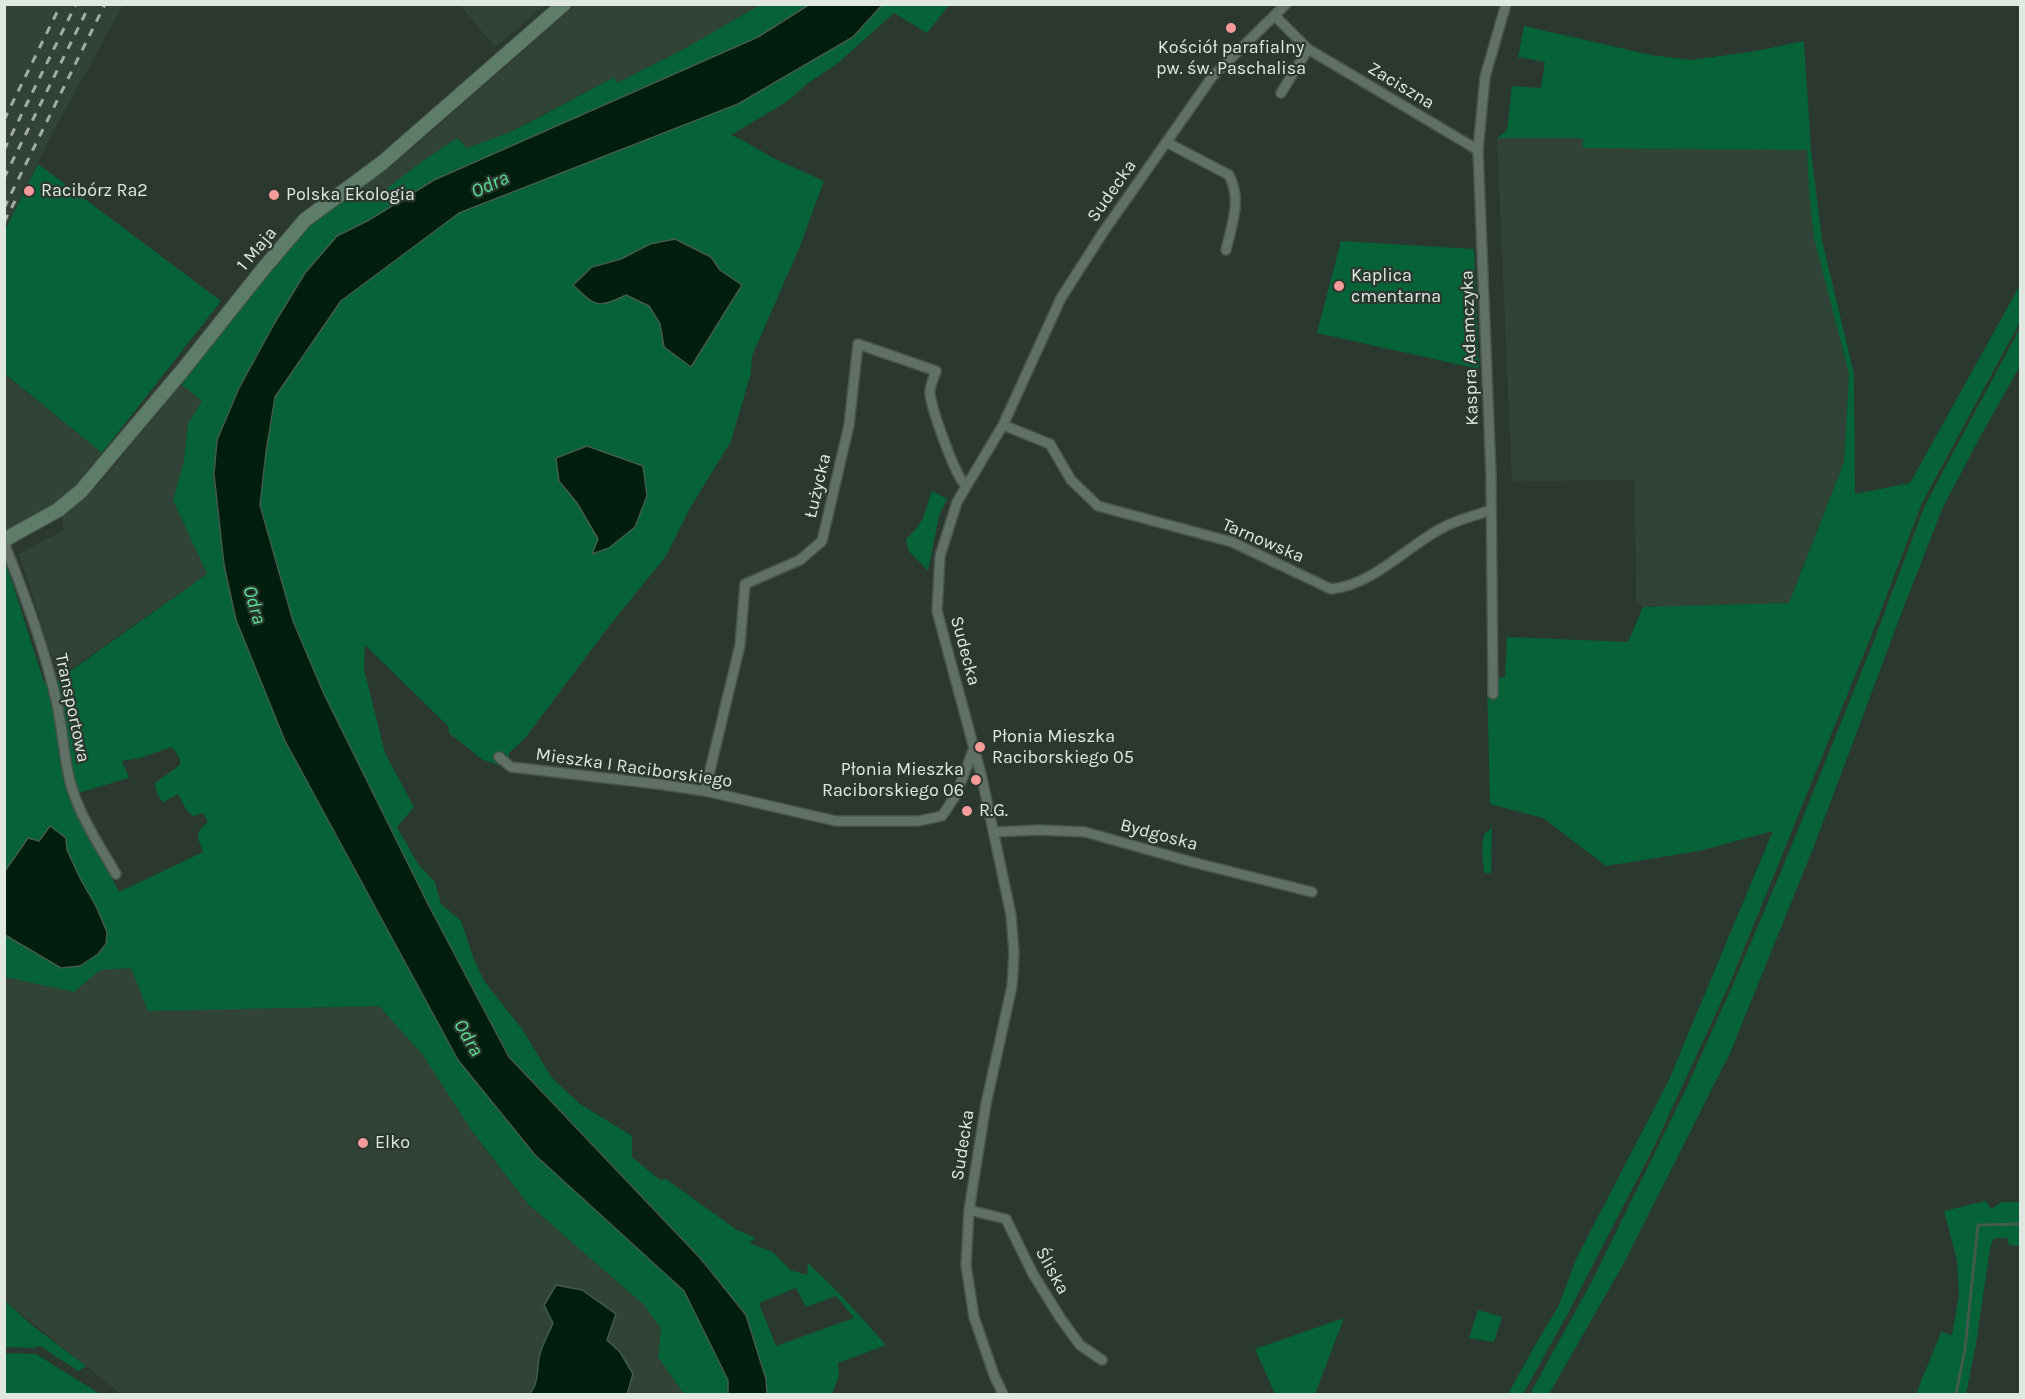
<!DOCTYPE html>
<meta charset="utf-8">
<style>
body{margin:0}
#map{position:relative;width:2025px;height:1399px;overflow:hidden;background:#2b382f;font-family:Karla,sans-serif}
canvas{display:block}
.frame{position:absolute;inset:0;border:6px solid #e0e8e2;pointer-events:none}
</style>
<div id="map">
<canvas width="2025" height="1399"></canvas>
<div class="frame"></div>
</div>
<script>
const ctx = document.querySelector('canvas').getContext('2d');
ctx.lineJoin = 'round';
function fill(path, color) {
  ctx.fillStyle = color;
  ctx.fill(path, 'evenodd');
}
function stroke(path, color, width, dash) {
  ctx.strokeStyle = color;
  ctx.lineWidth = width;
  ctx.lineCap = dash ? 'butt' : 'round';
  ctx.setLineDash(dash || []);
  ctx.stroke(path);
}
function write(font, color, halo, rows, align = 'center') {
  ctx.font = font + ' Karla,sans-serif';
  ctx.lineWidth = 4.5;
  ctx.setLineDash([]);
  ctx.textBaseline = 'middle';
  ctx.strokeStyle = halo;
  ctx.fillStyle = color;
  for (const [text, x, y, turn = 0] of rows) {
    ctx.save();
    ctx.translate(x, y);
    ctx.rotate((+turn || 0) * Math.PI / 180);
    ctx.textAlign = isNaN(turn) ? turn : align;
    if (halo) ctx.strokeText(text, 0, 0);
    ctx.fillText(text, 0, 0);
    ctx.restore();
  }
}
const built = new Path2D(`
 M5 4 123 5 50 138 5 229Z
 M460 5H545L495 47Z
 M576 5H760L684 49 617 83 613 77 508 133 466 148 458 138 376 197 358 202 344 201 414 147Z
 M1497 138H1583V148L1807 150 1809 190 1837 328 1849 374 1844 461 1789 603 1643 607 1636 601 1635 480 1512 481Z
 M5 375 102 453 70 491 58 501 5 531Z
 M181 384 202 401 188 424 184 461 173 500 207 574 59 677 19 554 64 530 62 516 100 483Z
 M131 968 148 1010 379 1006 423 1055 482 1145 528 1204 643 1304 661 1327 658 1357 684 1394H121L5 1301 4 977 74 992 100 970Z`);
const green = new Path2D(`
 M760 5H811L758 37 434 180 369 220 337 236 305 274 274 324 239 388 217 440 213 474 224 566 236 620 281 732 458 1060 535 1155 684 1291 728 1380V1394H684L658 1357 661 1328 643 1304 528 1204 472 1131 423 1055 379 1006 148 1011 131 968 100 970 74 992 5 977 4 557 44 682 59 679 207 574 173 500 184 461 188 424 202 401 181 384 303 231 344 201 358 202 376 197 420 163 457 138 467 148 508 133 534 120 614 77 617 83 684 49ZM172 747 180 759V765L155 783C156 791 157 797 164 802L178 794 187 811 193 816 203 813 208 822C193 834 198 836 203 852L119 892 98 851 74 794 129 778 122 761 140 758Z
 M882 5H949L927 33 894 13 838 63 807 84 788 101 731 135 742 140 773 158 824 181 800 246 752 356 751 373 731 441 689 510 666 556 610 625 526 737 509 753V768L483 760 449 733V727L365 645 364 669 385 753 414 807 397 827 418 864 435 882 441 904 461 921 474 959 484 981 522 1029 552 1078 580 1104 632 1136V1157L660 1180 666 1179 737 1230 756 1238 749 1243 773 1252 790 1270 807 1275 808 1263 838 1292 886 1345 838 1363 839 1376 832 1394H767L766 1379 746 1314 701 1258 510 1057 428 904 324 694 293 621 260 505 266 452 275 397 341 301 459 213 636 143 853 37ZM796 1288 806 1307 836 1296 854 1318 776 1346 759 1303Z
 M1524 26 1651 55 1691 60 1756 51 1804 41 1811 150 1822 240 1854 374 1855 494 1910 483 2020 285V322L1922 503 1870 639 1730 983 1655 1145 1567 1315 1523 1394H1508L1534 1347 1558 1307 1577 1257 1668 1082 1773 831 1699 851 1606 866 1543 818 1490 804 1487 678 1505 677 1507 637 1628 642 1643 607 1789 603 1844 462 1849 374 1814 238 1809 190 1807 150 1583 148V138H1497L1507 130 1512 86 1541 88 1545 62 1518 57Z
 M38 164 221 301 102 453 5 374V230Z
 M1341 241 1474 249 1479 369 1317 333Z
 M2020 328V366L1980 437 1943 507 1903 609 1814 846 1731 1051 1624 1263 1549 1394H1530L1592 1281 1686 1089 1734 982 1782 869 1873 643 1925 505Z
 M932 491 947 499 939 516 928 571 908 550 906 539 916 529 923 518Z
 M1492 828 1491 873H1484L1482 849 1484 834Z
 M2020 1199V1246L2009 1245 2007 1238H1994L1990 1248 1976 1344 1966 1394H1916L1941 1332 1952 1335 1959 1295 1957 1260 1944 1211 1986 1201 1991 1209 2002 1202H2019Z
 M5 1301 33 1326 86 1366 78 1371 40 1346 33 1348 5 1347Z
 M1478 1310 1502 1317 1494 1342 1469 1338Z
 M1344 1318 1315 1394H1275L1255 1349Z
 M5 1353 36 1354 100 1394H5Z`);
const water = new Path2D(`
 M810 4 882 5 853 37 738 104 459 213 341 301 275 397 266 452 260 505 293 621 324 694 428 904 509 1057 701 1259 746 1315 766 1379 767 1394H728V1380L684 1291 535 1155 458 1060 285 741 236 620 224 565 214 474 217 440 239 388 274 324 305 273 337 236 369 220 434 180 758 37Z
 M675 239 711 257 720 270 742 285 691 367 664 347 660 324 649 306 626 295C597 309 596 307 573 285L592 267 621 259 650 244Z
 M587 446 643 466 647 496 635 527 609 548 592 554 598 539 577 503 559 481 556 458Z
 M50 826 66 838 67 850 81 880 96 906 107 932 106 944 98 954 80 966 61 968 5 935V871L28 838 39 841Z
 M556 1285 582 1290 616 1314 607 1340 620 1352 633 1374 627 1394H529C540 1384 536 1367 540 1354 543 1343 549 1333 553 1323L544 1305Z`);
const stream = new Path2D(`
 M1956 1394 1965 1349 1978 1225 2020 1224`);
const street = new Path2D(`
 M1275 16 1308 49 1478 150
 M1281 93 1308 49
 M1166 142 1229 175C1242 200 1232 224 1226 250
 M1003 425 1050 444 1071 480 1098 506 1232 542 1331 589C1373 585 1406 547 1442 528 1456 520 1475 516 1490 510
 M4 543C25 596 45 649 57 704 64 736 64 772 77 802 87 828 103 851 116 874
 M1493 694 1491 475 1478 150 1485 77 1506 4
 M499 757 511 767 657 784 705 791 836 821H918L942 816 956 795 974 748
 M705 791 740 645 745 584 800 560 822 541 849 425 858 344 936 371C934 378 929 387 930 394 932 410 955 476 966 486
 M994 832 1040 830 1085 832 1192 862 1312 892
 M969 1210 1006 1219 1033 1274 1061 1319 1080 1345 1102 1360
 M1003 1394 994 1375 974 1317 966 1265 969 1210 986 1104 1012 986 1014 953 1011 915 982 778 937 611 940 556 957 502 1003 425 1061 298 1104 231 1212 77 1286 4`);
const secondary = new Path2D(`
 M4 540 58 510 81 491 182 371 264 268 305 220 382 163 564 4`);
const rail = new Path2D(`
 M4 120 61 4
 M4 150 76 4
 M4 178 90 4
 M4 208 105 4
 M4 222 15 201`);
const markers = [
 [1231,28,6,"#f59b9a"],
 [29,191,6,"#f59b9a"],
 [274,195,6,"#f59b9a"],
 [1339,286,6,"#f59b9a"],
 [980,747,6,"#f59b9a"],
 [976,780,6,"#f59b9a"],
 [967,811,6,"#f59b9a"],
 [363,1143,6,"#f59b9a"]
];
const poiNames = [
 ["Kościół parafialny",1231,48,"center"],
 ["pw. św. Paschalisa",1231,69,"center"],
 ["Racibórz Ra2",41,191],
 ["Polska Ekologia",286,195],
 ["Kaplica",1351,276],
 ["cmentarna",1351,297],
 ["Płonia Mieszka",992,737],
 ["Raciborskiego 05",992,758],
 ["Płonia Mieszka",964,770,"right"],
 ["Raciborskiego 06",964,791,"right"],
 ["R.G.",979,811],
 ["Elko",375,1143]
];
const streetNames = [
 ["Zaciszna",1401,86,31],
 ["Sudecka",1112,191,-55],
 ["1 Maja",257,249,-50],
 ["Kaspra Adamczyka",1470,348,-92],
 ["Łużycka",818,486,-77],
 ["Tarnowska",1263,541,23],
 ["Sudecka",965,651,75],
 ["Transportowa",72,708,78],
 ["Mieszka I Raciborskiego",634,768,8],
 ["Bydgoska",1159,835,15],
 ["Sudecka",963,1145,-81],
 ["Śliska",1052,1271,61]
];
const waterNames = [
 ["Odra",490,185,-24],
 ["Odra",254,605,74],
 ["Odra",468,1038,60]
];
fill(built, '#314336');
fill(green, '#066237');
fill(water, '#001e0d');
stroke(water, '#435b4d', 1.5);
stroke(stream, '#435b4d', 3);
stroke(street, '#48534c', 12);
stroke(secondary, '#48534c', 16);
stroke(street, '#617065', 9);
stroke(secondary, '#5e7d69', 14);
stroke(rail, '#a2aba4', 3, [8, 8]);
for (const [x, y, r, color] of markers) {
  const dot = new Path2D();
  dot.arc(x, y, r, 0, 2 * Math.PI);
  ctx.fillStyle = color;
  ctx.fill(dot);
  stroke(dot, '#2b382f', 2);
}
write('18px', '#e0e8e2', '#2b382f', poiNames, 'left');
write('18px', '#e0e8e2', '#2b382f', streetNames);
write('italic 20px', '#5cdd93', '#2b382f', waterNames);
</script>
